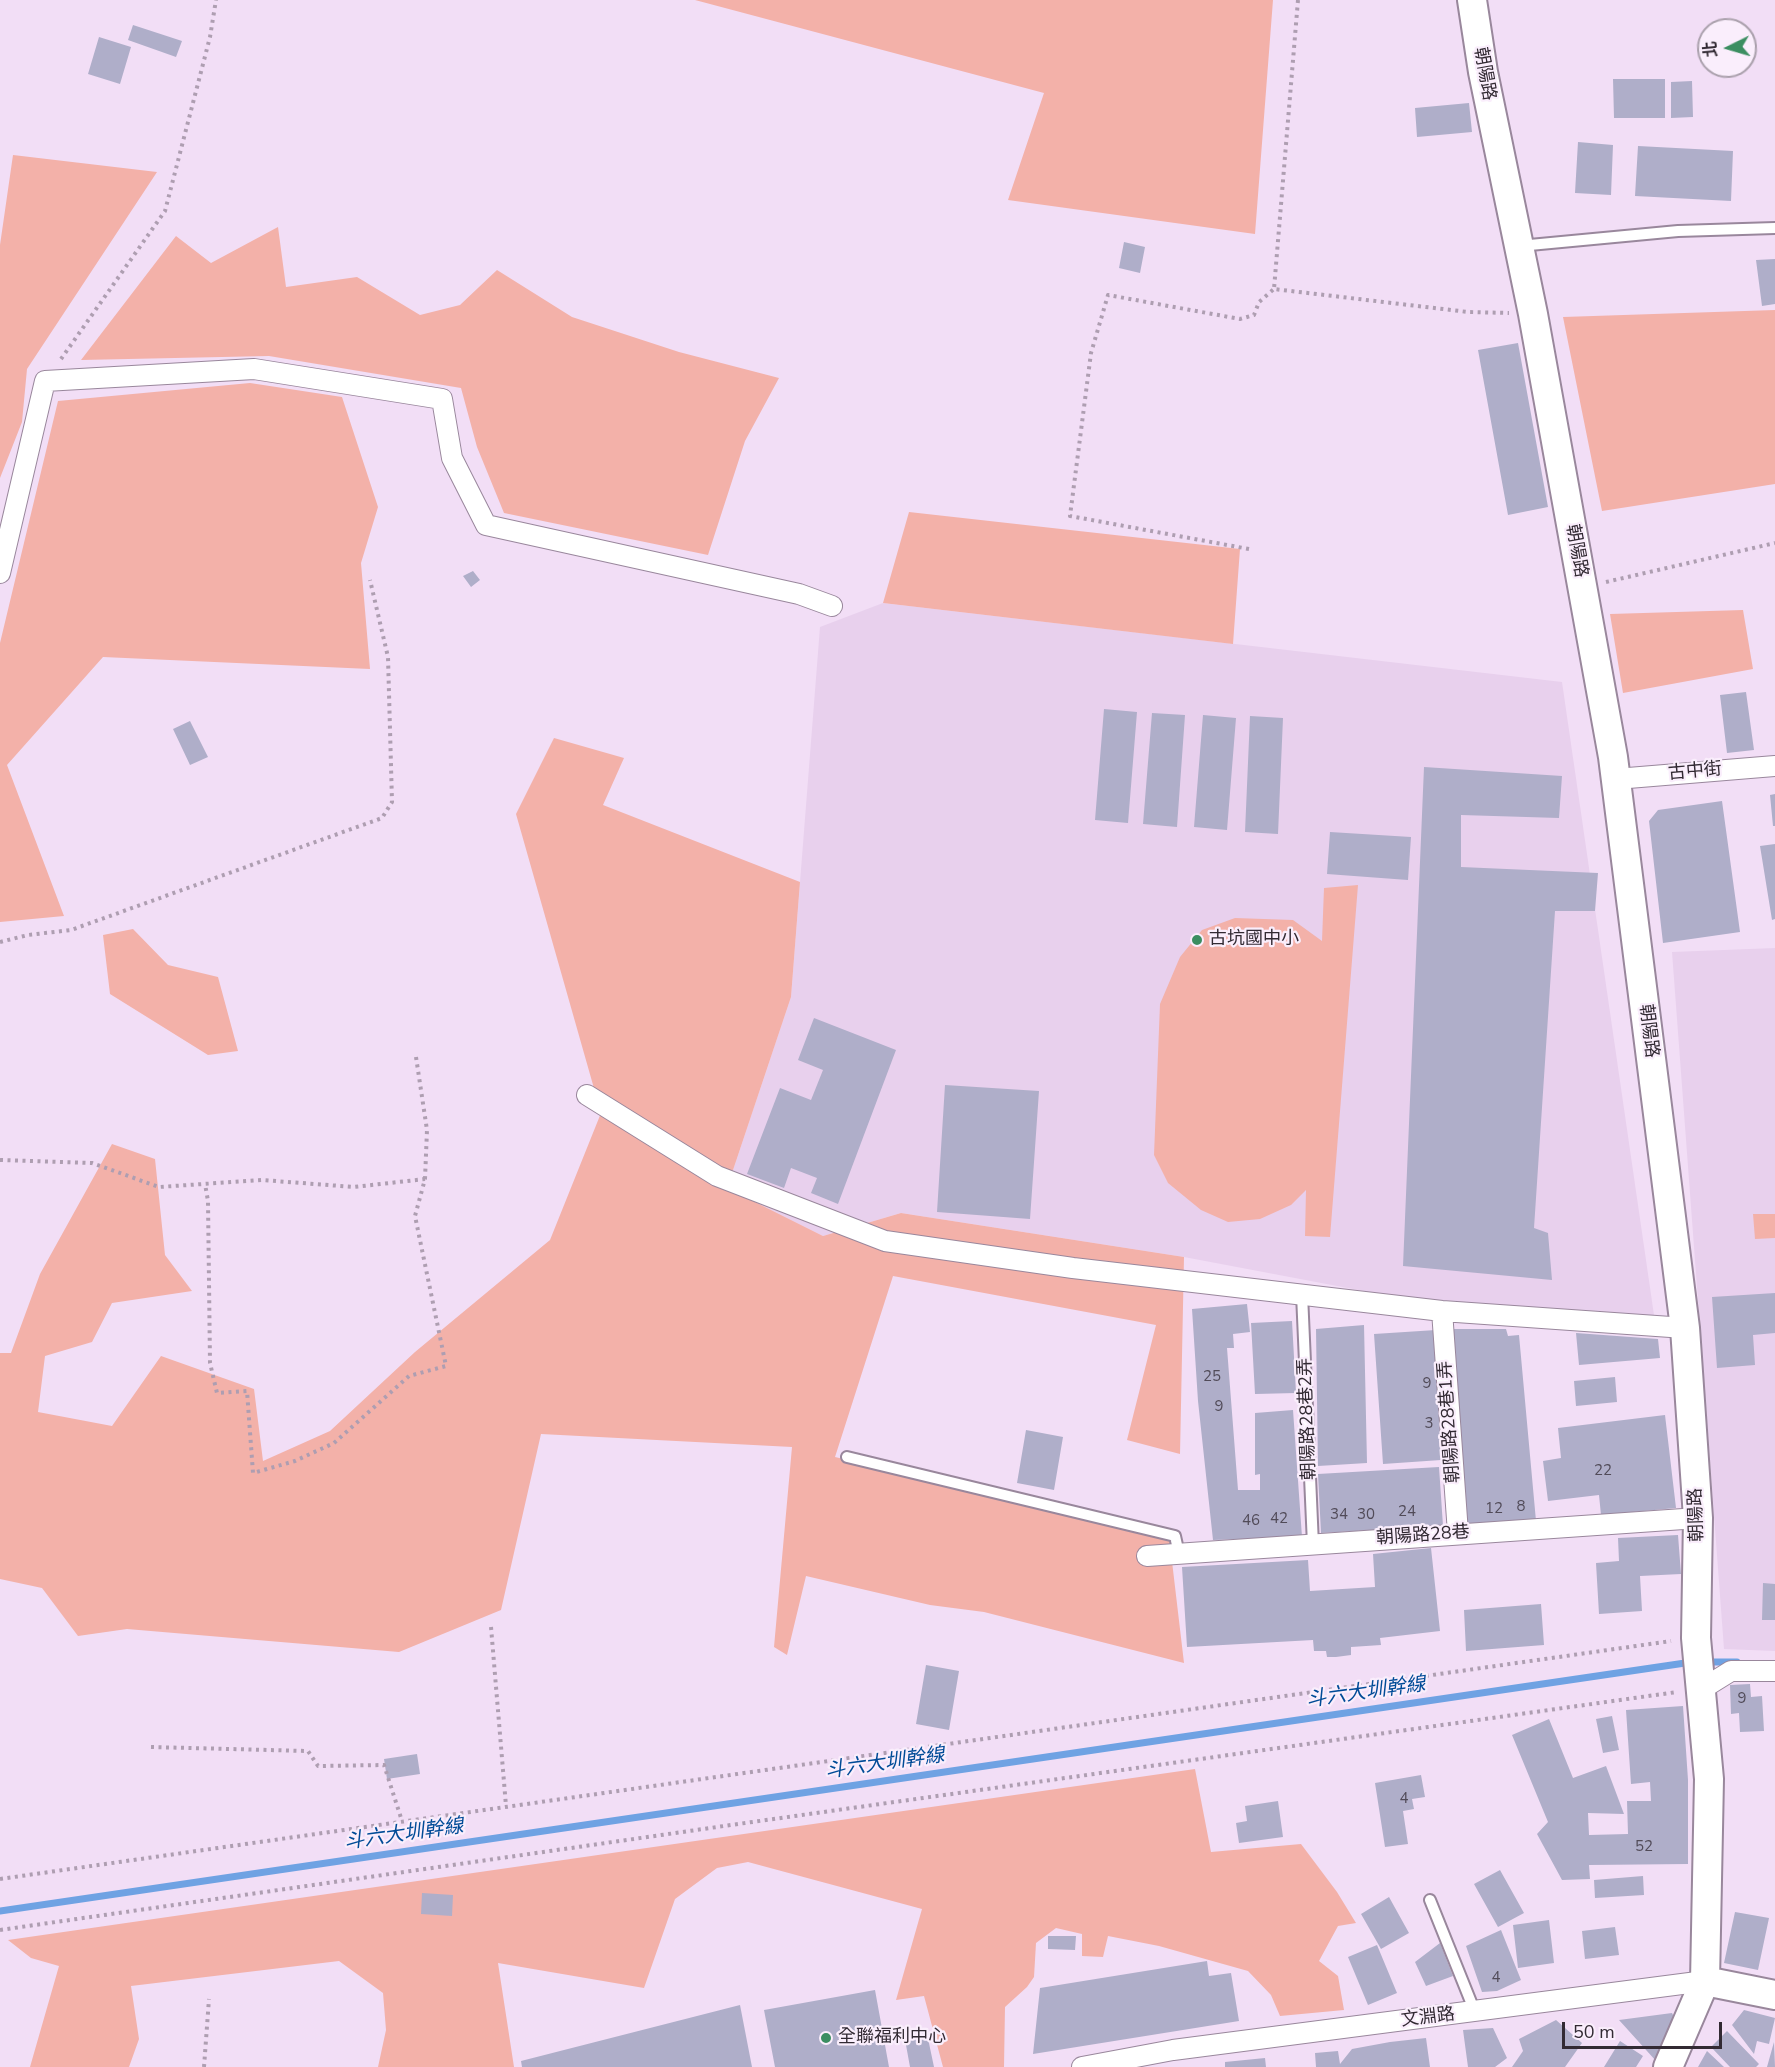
<!DOCTYPE html>
<meta charset="utf-8">
<style>
body{margin:0}
#map{position:relative;width:1775px;height:2067px;overflow:hidden;background:#f2def6;font-family:"Nunito Sans","Noto Sans TC",sans-serif}
canvas{display:block}
.north{position:absolute;left:1697px;top:18px;width:60px;height:60px;box-sizing:border-box;background:#faeefc;border:2px solid #aaa0ac;border-radius:50%;rotate:265deg;font-size:16px;font-weight:700;line-height:24px;text-align:center;color:#322a33}
.north::after{content:'';display:block;margin:auto;width:21px;height:27px;background:#3b8e61;clip-path:polygon(50% 0,100% 100%,50% 72%,0 100%)}
.scale{position:absolute;left:1562px;top:2022px;width:160px;height:27px;box-sizing:border-box;border:3px solid #322a33;border-top:0;padding-left:8px;font-size:18px;line-height:21px;white-space:nowrap;color:#322a33;-webkit-text-stroke:4px #faeefc;paint-order:stroke}
</style>
<div id="map">
<canvas width="1775" height="2067"></canvas>
<div class="north">北</div>
<div class="scale">50 m</div>
</div>
<script>
const ctx = document.querySelector('canvas').getContext('2d');
ctx.lineJoin = 'round';
function fill(path, color) {
  ctx.fillStyle = color;
  ctx.fill(path, 'evenodd');
}
function stroke(path, color, width, dash) {
  ctx.strokeStyle = color;
  ctx.lineWidth = width;
  ctx.lineCap = dash ? 'butt' : 'round';
  ctx.setLineDash(dash || []);
  ctx.stroke(path);
}
function write(font, color, halo, rows, align = 'center') {
  ctx.font = font + ' "Nunito Sans","Noto Sans TC",sans-serif';
  ctx.lineWidth = 4.5;
  ctx.setLineDash([]);
  ctx.textBaseline = 'middle';
  ctx.strokeStyle = halo;
  ctx.fillStyle = color;
  for (const [text, x, y, turn = 0] of rows) {
    ctx.save();
    ctx.translate(x, y);
    ctx.rotate((+turn || 0) * Math.PI / 180);
    ctx.textAlign = isNaN(turn) ? turn : align;
    if (halo) ctx.strokeText(text, 0, 0);
    ctx.fillText(text, 0, 0);
    ctx.restore();
  }
}
const built = new Path2D(`
 M883 603 1562 682 1655 1322 1448 1307 1184 1257 901 1213 823 1236 727 1188 791 997 820 627Z
 M1775 948V1651L1724 1649 1672 952Z`);
const green = new Path2D(`
 M695 0H1273L1255 234 1008 200 1044 93Z
 M13 155 157 172 27 369 22 422 0 478V245Z
 M278 227 286 287 357 277 420 315 460 305 497 270 572 317 679 352 779 378 745 441 708 555 504 513 477 447 461 388 269 356 81 360 176 236 211 263Z
 M1775 310V484L1602 511 1563 317Z
 M250 383 342 397 378 507 361 563 370 669 103 657 7 765 64 916 0 922V643L58 401Z
 M909 512 1240 549 1233 644 883 603Z
 M1743 610 1753 669 1623 693 1610 614Z
 M554 738 624 758 603 805 800 882 791 997 727 1188 823 1236 901 1213 1184 1257 1180 1454 1127 1440 1156 1325 893 1276 835 1457 1169 1536 1184 1663 984 1612 930 1605 806 1576 787 1655 774 1647 792 1447 541 1434 501 1610 399 1652 127 1629 78 1636 42 1588 0 1579V1353H11L40 1274 112 1144 155 1159 165 1255 192 1291 112 1303 92 1342 45 1356 38 1412 112 1426 161 1356 254 1389 263 1461 330 1431 415 1352 550 1240 601 1113 516 814Z
 M1358 885 1330 1237 1305 1236 1306 1190 1291 1205 1260 1219 1228 1222 1201 1210 1168 1183 1154 1155 1160 1004 1180 957 1202 930 1235 918 1293 920 1322 941 1324 888Z
 M133 929 168 965 218 977 238 1051 208 1055 110 994 103 935Z
 M1753 1214H1775V1238L1755 1239Z
 M1195 1769 1211 1852 1301 1844 1337 1892 1356 1923 1338 1926 1319 1961 1338 1976 1344 2010 1280 2016 1271 1995 1248 1971 1159 1946 1108 1936 1103 1957 1082 1956V1934L1056 1928 1036 1943 1034 1977 1027 1987 1005 2007 1004 2067H943L924 1996 896 2000 922 1909 748 1862 717 1868 675 1899 644 1988 498 1963 514 2067H378L386 2030 383 1993 339 1961 131 1986 139 2039 129 2067H30L59 1966 31 1958 8 1940Z`);
const stream = new Path2D(`
 M1703 1662H1737
 M0 1911 1692 1662`);
const building = new Path2D(`
 M133 25 182 41 176 57 128 40Z
 M99 37 131 47 120 84 88 74Z
 M1613 79H1665V118H1614Z
 M1692 81 1693 117 1671 118V82Z
 M1469 103 1472 132 1417 137 1415 108Z
 M1578 142 1613 145 1611 195 1575 193Z
 M1638 146 1733 151 1731 201 1635 196Z
 M1124 242 1145 247 1140 273 1119 268Z
 M1775 259V304L1762 306 1756 260Z
 M1518 343 1548 507 1508 515 1478 350Z
 M473 571 480 580 471 587 463 576Z
 M1746 692 1754 750 1727 753 1720 695Z
 M1104 709 1137 712 1128 823 1095 820Z
 M1152 713 1185 715 1177 827 1143 824Z
 M1203 715 1236 718 1227 830 1194 827Z
 M1250 716 1283 718 1278 834 1245 832Z
 M190 721 208 757 190 765 173 729Z
 M1424 767 1562 776 1559 818 1461 815V867L1598 873 1595 911H1555L1534 1228 1548 1233 1552 1280 1403 1266Z
 M1775 794V826H1773L1770 795Z
 M1722 801 1740 932 1663 943 1649 821 1658 810Z
 M1330 832 1411 837 1408 880 1327 874Z
 M1775 844V919L1772 920 1760 846Z
 M814 1018 896 1050 838 1204 811 1193 817 1178 791 1168 784 1188 747 1174 780 1088 811 1100 823 1070 798 1060Z
 M945 1085 1039 1091 1030 1219 937 1212Z
 M1775 1293V1333L1753 1335 1755 1365 1717 1368 1712 1297Z
 M1247 1304 1250 1332 1233 1334 1234 1348H1227L1238 1490H1260V1474L1255 1475V1413L1293 1410 1302 1537 1213 1540 1198 1401 1192 1309Z
 M1292 1321 1296 1393 1255 1394 1251 1323Z
 M1364 1325 1367 1463 1318 1466 1316 1329Z
 M1452 1329H1506L1508 1336 1519 1335 1536 1521 1467 1527Z
 M1436 1330 1441 1460 1383 1464 1374 1334Z
 M1576 1333 1658 1339 1660 1358 1579 1365Z
 M1615 1377 1617 1402 1576 1406 1574 1381Z
 M1665 1415 1676 1508 1601 1515 1599 1495 1548 1501 1543 1461 1561 1458 1558 1428Z
 M1026 1430 1063 1437 1054 1490 1017 1483Z
 M1439 1467 1443 1526 1321 1533 1318 1474Z
 M1678 1535 1681 1574 1640 1576 1642 1611 1599 1614 1596 1563 1619 1561 1618 1538Z
 M1431 1548 1440 1631 1380 1638 1381 1645 1351 1647V1655L1336 1657H1327L1326 1651H1314L1313 1640 1187 1647 1182 1567 1308 1560 1310 1591 1375 1587 1373 1554Z
 M1763 1583 1775 1584V1620H1762Z
 M1541 1604 1544 1645 1466 1651 1464 1610Z
 M926 1665 959 1671 949 1730 916 1724Z
 M1750 1684 1751 1697 1762 1696 1764 1731 1740 1732 1739 1713 1731 1714 1730 1685Z
 M1683 1706 1688 1780V1864L1589 1865 1590 1879 1562 1880 1537 1834 1548 1822 1512 1735 1549 1719 1573 1778 1606 1766 1624 1814 1588 1813 1589 1835 1628 1834 1627 1801H1651L1650 1782 1631 1784 1626 1710Z
 M1612 1716 1619 1750 1603 1753 1596 1719Z
 M417 1754 420 1774 387 1779 384 1759Z
 M1421 1775 1425 1797 1412 1799 1414 1809 1403 1811 1408 1844 1385 1847 1375 1783Z
 M1278 1801 1283 1837 1239 1843 1236 1823 1247 1821 1245 1806Z
 M1500 1870 1524 1913 1498 1927 1474 1884Z
 M1643 1876 1644 1895 1595 1898 1594 1880Z
 M422 1893 453 1895 452 1916 421 1914Z
 M1389 1897 1409 1933 1381 1949 1361 1914Z
 M1735 1912 1769 1918 1758 1970 1724 1963Z
 M1549 1920 1554 1963 1518 1968 1513 1925Z
 M1615 1927 1619 1955 1585 1959 1582 1931Z
 M1501 1930 1521 1980 1497 1991 1482 1992 1466 1946Z
 M1048 1936H1076L1075 1950 1048 1949Z
 M1440 1943 1453 1976 1426 1986 1415 1962Z
 M1377 1945 1397 1993 1368 2005 1348 1957Z
 M1207 1961 1209 1976 1231 1973 1239 2021 1033 2054 1040 1988Z
 M875 1990 889 2067H775L764 2010Z
 M740 2005 752 2067H522L521 2061Z
 M1744 2010 1775 2018 1769 2044 1757 2041 1754 2054 1732 2025Z
 M1672 2013 1676 2021 1656 2061 1619 2020Z
 M1556 2020 1582 2043 1565 2067H1512L1523 2051 1519 2039Z
 M1493 2028 1507 2058 1495 2067H1468L1463 2030Z
 M926 2029 934 2067H910L904 2034Z
 M1727 2031 1759 2064 1756 2067H1730L1711 2047Z
 M1426 2038 1430 2067H1316L1315 2053 1338 2051 1340 2064 1352 2049 1390 2042Z
 M1620 2041 1643 2056 1636 2067H1604Z
 M1774 2042 1775 2067H1767Z
 M1707 2051 1724 2067H1698Z
 M1265 2058 1266 2067H1225V2062Z`);
const path = new Path2D(`
 M1298 0 1274 289 1468 312 1509 313
 M61 359 165 211 210 37 216 0
 M1249 549 1070 516 1091 353 1108 295 1240 319 1254 315 1259 302 1274 289
 M1606 582 1775 543
 M0 942 28 935 71 930 382 818 392 802 388 657 370 580
 M416 1057 427 1130 425 1179
 M0 1160 92 1163 159 1187 262 1180 354 1187 425 1179 415 1216 446 1366 409 1376 334 1443 295 1461 253 1473 247 1391 217 1393 210 1363 208 1201 205 1184
 M491 1627 506 1806
 M151 1747 308 1751 318 1766 384 1765 402 1821
 M0 1879 1671 1641
 M0 1930 738 1824 1677 1692
 M204 2067 209 1999`);
const lane = new Path2D(`
 M1519 246 1678 231 1775 228
 M1302 1294 1313 1545
 M847 1457 1175 1536 1179 1554
 M1430 1900 1475 2012`);
const street = new Path2D(`
 M0 573 45 381 254 369 442 399 452 458 486 525 799 594 832 606
 M1616 779 1775 766
 M587 1095 717 1176 885 1241 1073 1268 1442 1311 1685 1328
 M1442 1311 1458 1533
 M1147 1556 1698 1518
 M1702 1689 1731 1671H1775
 M1082 2067 1173 2050 1705 1981`);
const secondary = new Path2D(`
 M1472 0 1483 72 1533 314 1613 757 1685 1328 1698 1518 1696 1638 1709 1779 1705 1981 1668 2067
 M1705 1981 1775 1995`);
const markers = [
 [1197,940,6,"#3b8e61"],
 [826,2038,6,"#3b8e61"]
];
const numberNames = [
 ["25",1212,1377],
 ["9",1427,1384],
 ["9",1219,1407],
 ["3",1429,1424],
 ["22",1603,1471],
 ["8",1521,1507],
 ["12",1494,1509],
 ["24",1407,1512],
 ["34",1339,1515],
 ["30",1366,1515],
 ["42",1279,1519],
 ["46",1251,1521],
 ["9",1742,1699],
 ["4",1404,1799],
 ["52",1644,1847],
 ["4",1496,1978]
];
const streetNames = [
 ["朝陽路",1484,74,80],
 ["朝陽路",1576,551,80],
 ["古中街",1695,772,-5],
 ["朝陽路",1648,1031,83],
 ["朝陽路28巷2弄",1308,1419,-92],
 ["朝陽路28巷1弄",1450,1422,-94],
 ["朝陽路",1697,1515,-92],
 ["朝陽路28巷",1423,1536,-4],
 ["文淵路",1428,2018,-7]
];
const poiNames = [
 ["古坑國中小",1209,940],
 ["全聯福利中心",838,2038]
];
const waterNames = [
 ["斗六大圳幹線",1366,1693,-8],
 ["斗六大圳幹線",885,1764,-8],
 ["斗六大圳幹線",404,1835,-8]
];
fill(built, '#e8d0ed');
fill(green, '#f3b1a9');
stroke(stream, '#6fa2e3', 7);
fill(building, '#afaec9');
stroke(lane, '#99879c', 14);
stroke(street, '#99879c', 22);
stroke(secondary, '#99879c', 32);
stroke(path, '#ae9eb1', 4, [3, 4.5]);
stroke(lane, '#fff', 10);
stroke(street, '#fff', 20);
stroke(secondary, '#fff', 28);
for (const [x, y, r, color] of markers) {
  const dot = new Path2D();
  dot.arc(x, y, r, 0, 2 * Math.PI);
  ctx.fillStyle = color;
  ctx.fill(dot);
  stroke(dot, '#faeefc', 2);
}
write('15px', '#514b58', null, numberNames);
write('18px', '#322a33', '#faeefc', streetNames);
write('18px', '#322a33', '#faeefc', poiNames, 'left');
write('italic 20px', '#004b97', '#faeefc', waterNames);
</script>
